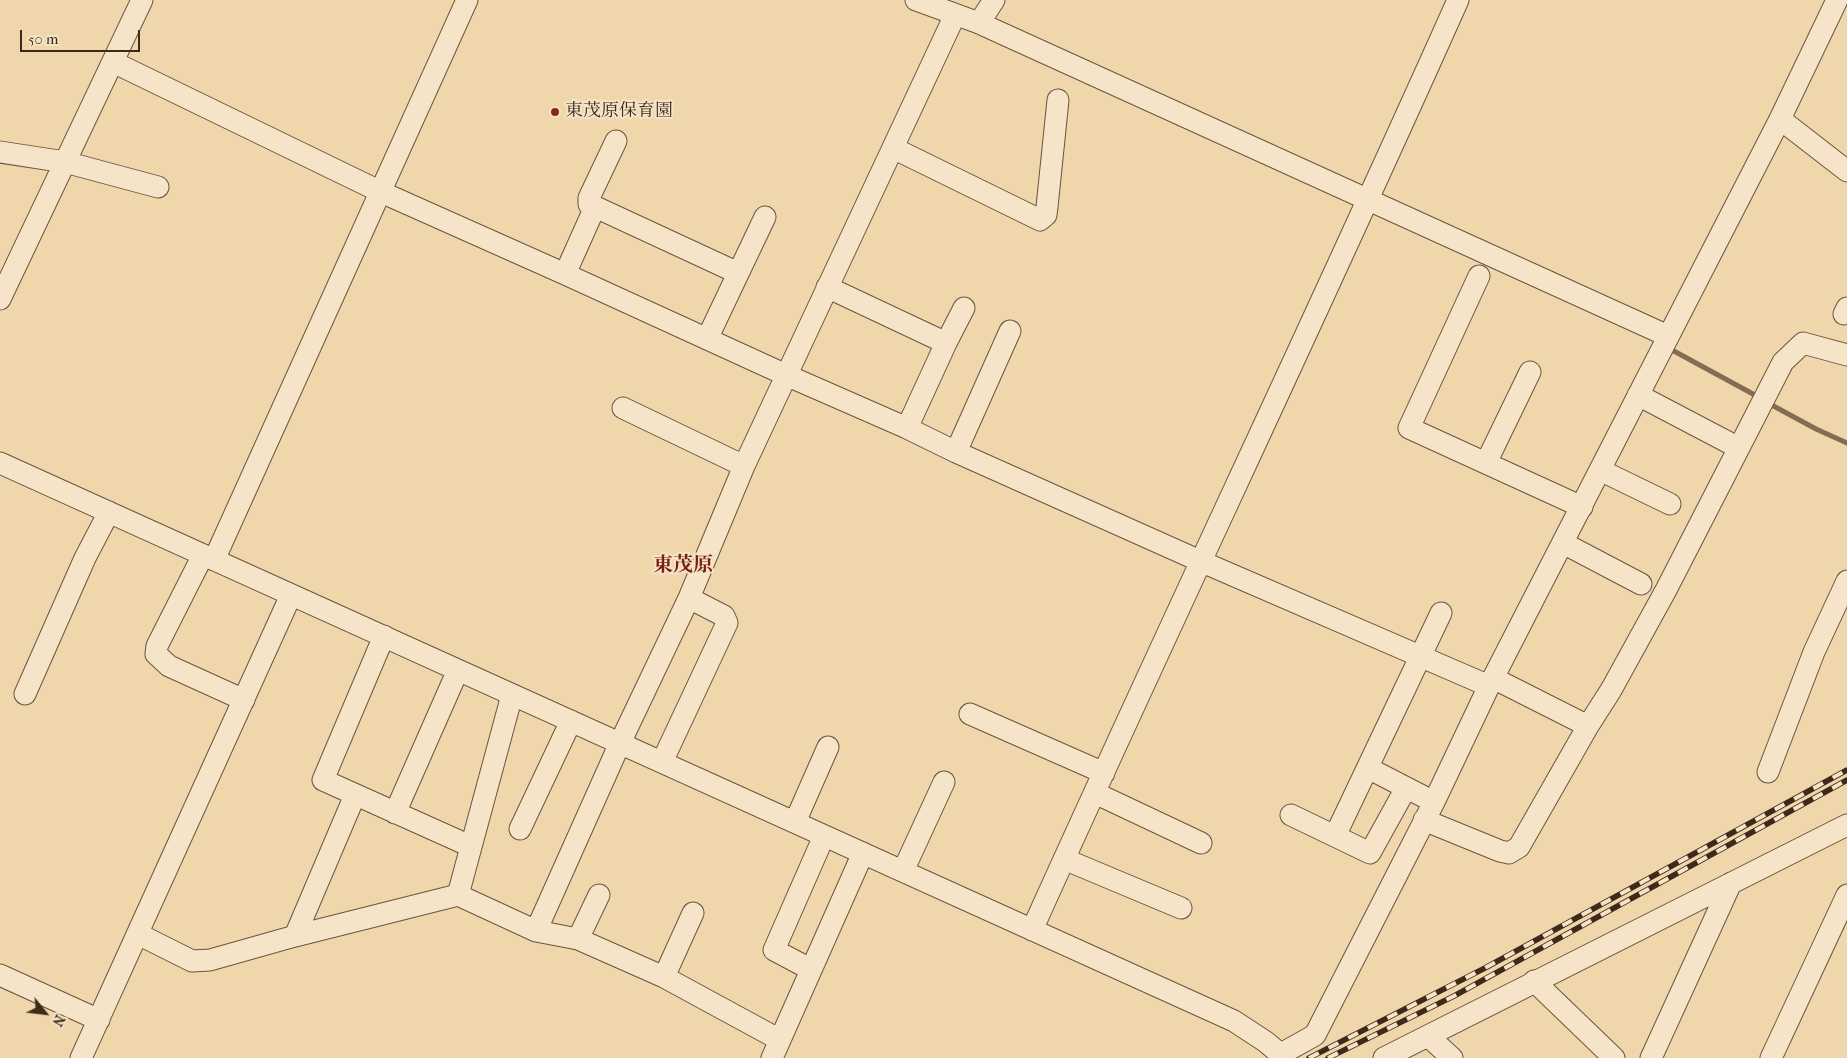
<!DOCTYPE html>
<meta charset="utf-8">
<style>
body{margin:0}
#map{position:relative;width:1847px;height:1058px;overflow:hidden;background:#efd6ab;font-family:"IM FELL French Canon",serif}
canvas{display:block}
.north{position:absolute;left:20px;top:988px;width:50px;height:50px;-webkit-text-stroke:4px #f5e4c8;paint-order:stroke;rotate:119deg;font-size:14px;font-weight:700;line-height:20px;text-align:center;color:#3f291b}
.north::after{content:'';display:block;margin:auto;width:18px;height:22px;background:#3f291b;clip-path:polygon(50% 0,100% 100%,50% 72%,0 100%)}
.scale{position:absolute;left:20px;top:30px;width:120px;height:22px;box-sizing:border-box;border:2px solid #3f291b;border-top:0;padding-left:6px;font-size:15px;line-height:18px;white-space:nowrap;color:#3f291b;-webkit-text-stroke:4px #f5e4c8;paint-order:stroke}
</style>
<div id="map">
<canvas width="1847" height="1058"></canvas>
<div class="north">N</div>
<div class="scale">50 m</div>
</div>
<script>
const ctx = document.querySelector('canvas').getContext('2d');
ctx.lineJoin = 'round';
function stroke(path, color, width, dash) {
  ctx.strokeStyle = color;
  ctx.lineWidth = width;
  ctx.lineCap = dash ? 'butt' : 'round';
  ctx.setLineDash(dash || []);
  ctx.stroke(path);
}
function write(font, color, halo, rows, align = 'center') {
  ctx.font = font + ' "IM FELL French Canon","Noto Serif JP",serif';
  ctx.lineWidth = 4;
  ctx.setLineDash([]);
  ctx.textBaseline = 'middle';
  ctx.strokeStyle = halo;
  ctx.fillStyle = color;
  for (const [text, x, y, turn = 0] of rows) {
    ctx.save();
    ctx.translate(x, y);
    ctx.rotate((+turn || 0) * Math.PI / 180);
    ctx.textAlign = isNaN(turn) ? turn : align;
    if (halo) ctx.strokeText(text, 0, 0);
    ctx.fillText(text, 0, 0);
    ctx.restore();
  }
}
const stream = new Path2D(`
 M1672 350 1753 394
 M1768 403 1816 429 1847 443`);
const minor = new Path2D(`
 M916 0 979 23 1668 336
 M979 23 994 0
 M113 62 381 192 565 274 786 375 907 428 956 452 1200 561 1489 686
 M1780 119 1847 171
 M616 141 589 198V204L738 273
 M893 148 1040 220 1046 215 1047 207 1058 100
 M0 152 65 162 158 187
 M565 274 595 207
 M1479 276 1409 428 1582 507
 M827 287 946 343
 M0 299 142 0
 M1844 314 1847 308
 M707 339 765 217
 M1638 395 1739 448
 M623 408 744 466
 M907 428 946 343 964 308
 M956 452 1010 331
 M0 463 1234 1021 1266 1042 1285 1058
 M1486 463 1530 372
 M1600 470 1670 504
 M1563 543 1641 584
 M203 555 157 646 156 654 169 666 244 700
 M214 560 467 0
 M384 636 323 780 470 846
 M1493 678 1588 726
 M25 694 85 558 109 512
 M970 714 1104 773
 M662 762 727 623 724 616 689 598
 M1368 768 1434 802
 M1768 772 1814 652 1847 581
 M1095 793 1201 843
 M395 813 458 670
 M1291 815 1370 853 1406 788
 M1424 820 1500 851 1509 853 1519 847 1588 726 1611 690 1666 590 1783 362 1803 343 1847 355
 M795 822 828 747
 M520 829 571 721
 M1335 836 1441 613
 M1064 859 1181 908
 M903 871 944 782
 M458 895 512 695
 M1032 930C1172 619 1319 312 1458 0
 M536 931 620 743 689 598 744 466 955 15
 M138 934 192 961 210 960 295 936 458 895 536 931 578 939 664 977 780 1040
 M295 936 355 795
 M578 939 599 895
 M810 969 774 950 824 836
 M0 975 99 1020
 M664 977 693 913
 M1534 981 1614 1058
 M1428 1036 1452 1058
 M1281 1054 1315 1035 1434 802 1489 686 1780 119 1837 0
 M81 1058 291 595
 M772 1058 863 853
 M1384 1058 1847 825
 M1651 1058 1731 883
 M1771 1058 1847 895`);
const rail = new Path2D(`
 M1309 1058 1485 968 1847 770
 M1328 1058 1454 996 1847 780`);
const markers = [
 [555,112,5,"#8f2418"]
];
const poiNames = [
 ["東茂原保育園",565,112]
];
const quarterNames = [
 ["東茂原",683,566]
];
stroke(stream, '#856d54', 5);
stroke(minor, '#6b543f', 23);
stroke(minor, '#f5e4c8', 21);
stroke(rail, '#3f291b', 5.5);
stroke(rail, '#f5e4c8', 4, [11]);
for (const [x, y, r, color] of markers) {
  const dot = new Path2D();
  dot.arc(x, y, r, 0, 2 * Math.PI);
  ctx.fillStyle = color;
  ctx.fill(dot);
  stroke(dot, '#f5e4c8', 2);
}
write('18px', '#3f291b', '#f5e4c8', poiNames, 'left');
write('bold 20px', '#7a1f14', '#f5e4c8', quarterNames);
</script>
